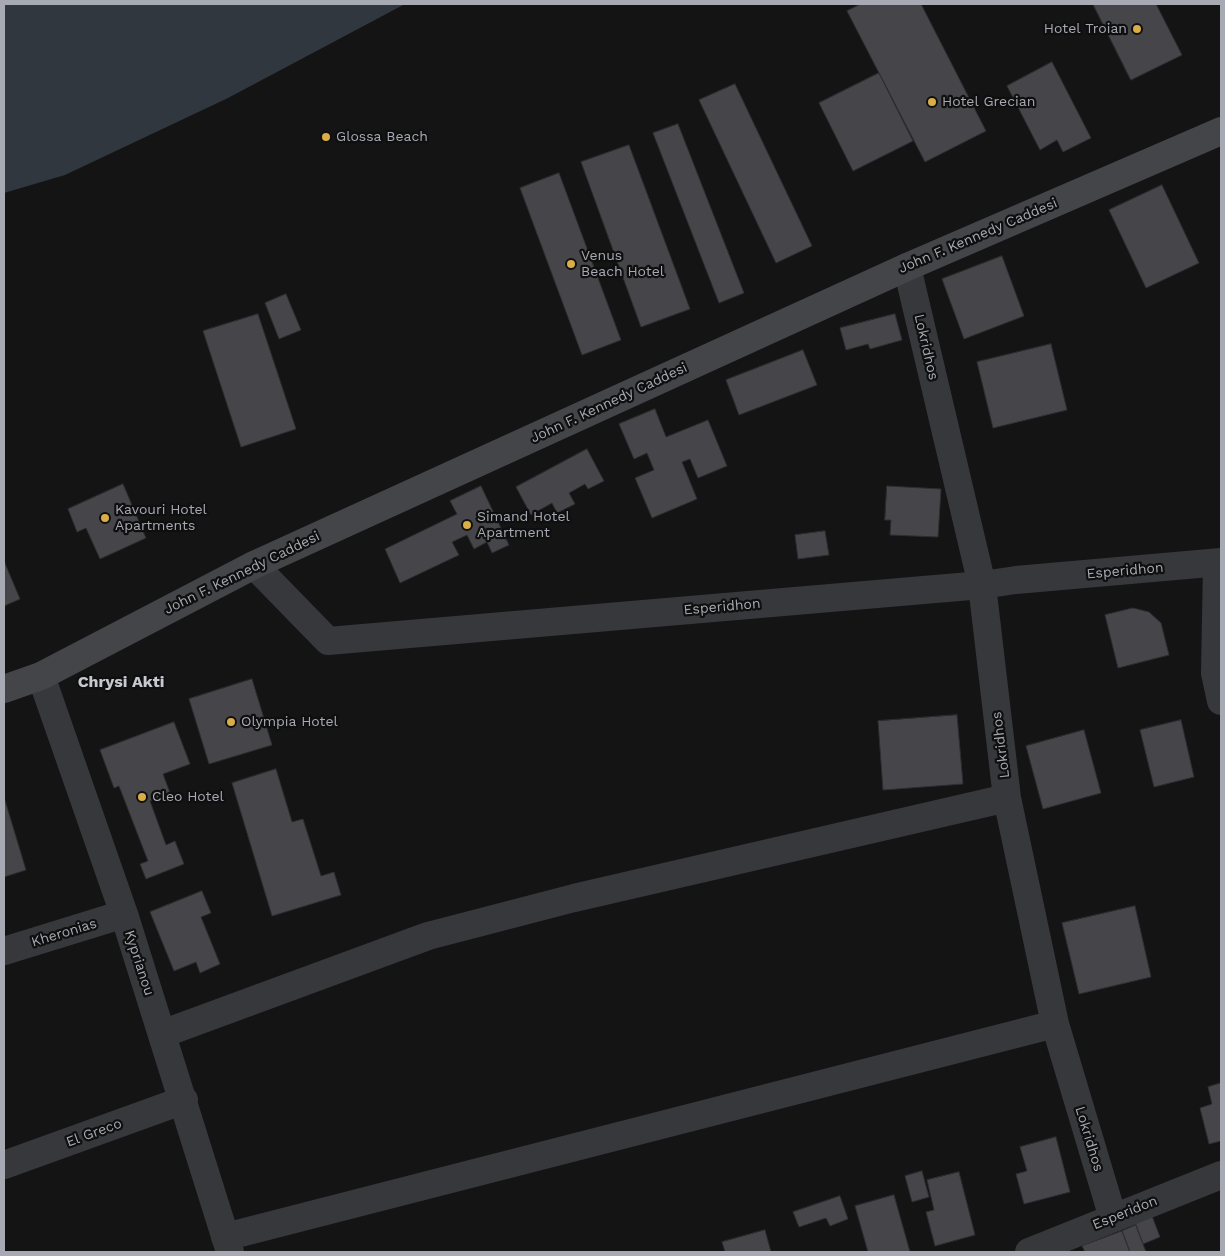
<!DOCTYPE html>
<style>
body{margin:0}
#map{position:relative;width:1225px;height:1256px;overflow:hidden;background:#141415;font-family:"Work Sans",sans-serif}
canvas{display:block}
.frame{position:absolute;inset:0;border:5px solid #a7aab3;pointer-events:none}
</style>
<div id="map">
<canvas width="1225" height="1256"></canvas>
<div class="frame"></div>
</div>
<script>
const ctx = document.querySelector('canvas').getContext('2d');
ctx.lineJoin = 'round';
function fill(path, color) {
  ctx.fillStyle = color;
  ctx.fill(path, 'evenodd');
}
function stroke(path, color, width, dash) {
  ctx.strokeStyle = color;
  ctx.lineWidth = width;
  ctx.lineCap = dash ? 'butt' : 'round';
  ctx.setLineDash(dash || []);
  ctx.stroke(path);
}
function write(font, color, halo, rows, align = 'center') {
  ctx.font = font + ' "Work Sans",sans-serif';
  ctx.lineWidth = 4.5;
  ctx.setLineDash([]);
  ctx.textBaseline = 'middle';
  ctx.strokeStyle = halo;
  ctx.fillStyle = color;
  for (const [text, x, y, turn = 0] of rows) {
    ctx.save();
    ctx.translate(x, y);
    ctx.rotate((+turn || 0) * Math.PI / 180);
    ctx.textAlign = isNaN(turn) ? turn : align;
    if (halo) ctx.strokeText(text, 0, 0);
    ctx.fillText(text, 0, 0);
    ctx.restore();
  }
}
const water = new Path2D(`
 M4 4H405L228 98 65 175 4 193Z`);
const building = new Path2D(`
 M861 4H921L986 131 925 162 847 11Z
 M1093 4H1156L1182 55 1131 80Z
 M1052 62 1091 138 1063 152 1057 140 1040 150 1007 86Z
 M879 73 913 141 853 171 819 103Z
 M735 84 812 246 776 263 699 100Z
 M678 124 744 293 719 303 653 133Z
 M629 145 690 309 641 327 581 162Z
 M559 173 621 340 582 355 520 188Z
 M1162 185 1199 263 1146 288 1109 210Z
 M1002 256 1024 316 964 339 942 279Z
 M286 294 301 330 279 339 265 303Z
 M258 314 296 429 241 447 203 331Z
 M895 314 902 340 870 349 868 344 846 350 840 328Z
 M1051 344 1067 410 993 428 977 362Z
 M803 350 817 385 739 415 726 380Z
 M655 409 666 437 708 420 727 466 698 478 690 459 682 462 697 499 652 518 635 478 654 470 647 453 634 459 619 424Z
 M587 449 604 481 588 489 585 484 569 493 575 504 557 513 552 503 531 515 516 487Z
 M123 484 146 538 100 559 86 528 77 532 68 509Z
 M481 486 509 545 492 553 487 542 474 549 467 535 452 542 459 555 400 583 385 549 457 514 450 501Z
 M887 486 941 489 938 537 890 535 891 520H885Z
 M825 531 829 555 798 559 795 535Z
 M4 561 20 599 4 606Z
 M1133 608 1149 612 1161 623 1169 655 1118 668 1105 615Z
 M252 679 272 745 209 764 189 699Z
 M957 715 963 784 883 790 878 721Z
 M1181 720 1194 777 1154 787 1140 730Z
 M174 722 190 764 163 774 170 793 150 801 166 845 175 841 184 864 146 879 140 864 148 861 119 786 114 788 100 750Z
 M1084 730 1101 793 1043 809 1026 746Z
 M276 769 292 822 303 819 321 876 334 872 341 895 272 916 232 783Z
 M4 797 26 870 4 877Z
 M202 891 211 913 201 917 220 964 200 973 196 962 174 971 150 912Z
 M1135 906 1151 977 1079 994 1062 923Z
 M1221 1083V1141L1209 1144 1200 1108 1212 1104 1208 1087Z
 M1056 1137 1070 1192 1024 1204 1016 1174 1027 1171 1020 1147Z
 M922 1171 929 1197 912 1202 905 1176Z
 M959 1172 975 1235 935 1246 926 1212 934 1210 927 1180Z
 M894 1195 910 1252H868L855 1206Z
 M840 1196 848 1219 830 1226 826 1218 799 1227 793 1212Z
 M1152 1216 1160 1237 1143 1244 1135 1223Z
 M1136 1225 1143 1244 1146 1252H1130L1122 1231Z
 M765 1230 771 1252H725L722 1242Z
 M1122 1231 1130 1252H1085L1082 1246Z`);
const street = new Path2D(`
 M907 267 982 585 1007 798 1055 1024 1113 1218
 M1217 563 1215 673 1221 701
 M254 565 328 641 982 585 1016 580 1221 562
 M41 676 124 914 230 1252
 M4 951 124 914
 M162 1034 428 936 574 898 1007 798
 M4 1165 184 1100
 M225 1237 1055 1024
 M1029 1252 1221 1175`);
const secondary = new Path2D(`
 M4 689 41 676 254 565 907 267 1221 131`);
const markers = [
 [1137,29,5,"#d9ae47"],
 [932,102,5,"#d9ae47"],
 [326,137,5,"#d9ae47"],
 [571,264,5,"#d9ae47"],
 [105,518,5,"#d9ae47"],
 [467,525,5,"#d9ae47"],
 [231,722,5,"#d9ae47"],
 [142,797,5,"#d9ae47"]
];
const poiNames = [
 ["Hotel Troian",1127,29,"right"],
 ["Hotel Grecian",942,102],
 ["Glossa Beach",336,137],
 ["Venus",581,256],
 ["Beach Hotel",581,272],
 ["Kavouri Hotel",115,510],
 ["Apartments",115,526],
 ["Simand Hotel",477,517],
 ["Apartment",477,533],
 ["Olympia Hotel",241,722],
 ["Cleo Hotel",152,797]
];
const streetNames = [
 ["John F. Kennedy Caddesi",978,236,-23],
 ["Lokridhos",926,347,77],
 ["John F. Kennedy Caddesi",609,403,-25],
 ["Esperidhon",1125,571,-5],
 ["John F. Kennedy Caddesi",242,573,-26],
 ["Esperidhon",722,607,-5],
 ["Lokridhos",1001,745,-97],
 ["Kheronias",64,933,-17],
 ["Kyprianou",139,963,72],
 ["El Greco",94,1133,-20],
 ["Lokridhos",1089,1139,73],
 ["Esperidon",1125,1213,-22]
];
const quarterNames = [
 ["Chrysi Akti",121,682]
];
fill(water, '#31373e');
fill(building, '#46464a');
stroke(building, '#2e2e31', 1);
stroke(street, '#37383b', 28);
stroke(secondary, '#434549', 28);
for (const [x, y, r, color] of markers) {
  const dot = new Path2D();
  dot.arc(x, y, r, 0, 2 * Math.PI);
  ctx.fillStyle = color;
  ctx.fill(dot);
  stroke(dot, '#0f0f10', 2);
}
write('14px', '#a7aab3', '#0f0f10', poiNames, 'left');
write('14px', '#a7aab3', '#0f0f10', streetNames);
write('bold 16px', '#c7c9d0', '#0f0f10', quarterNames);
</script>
